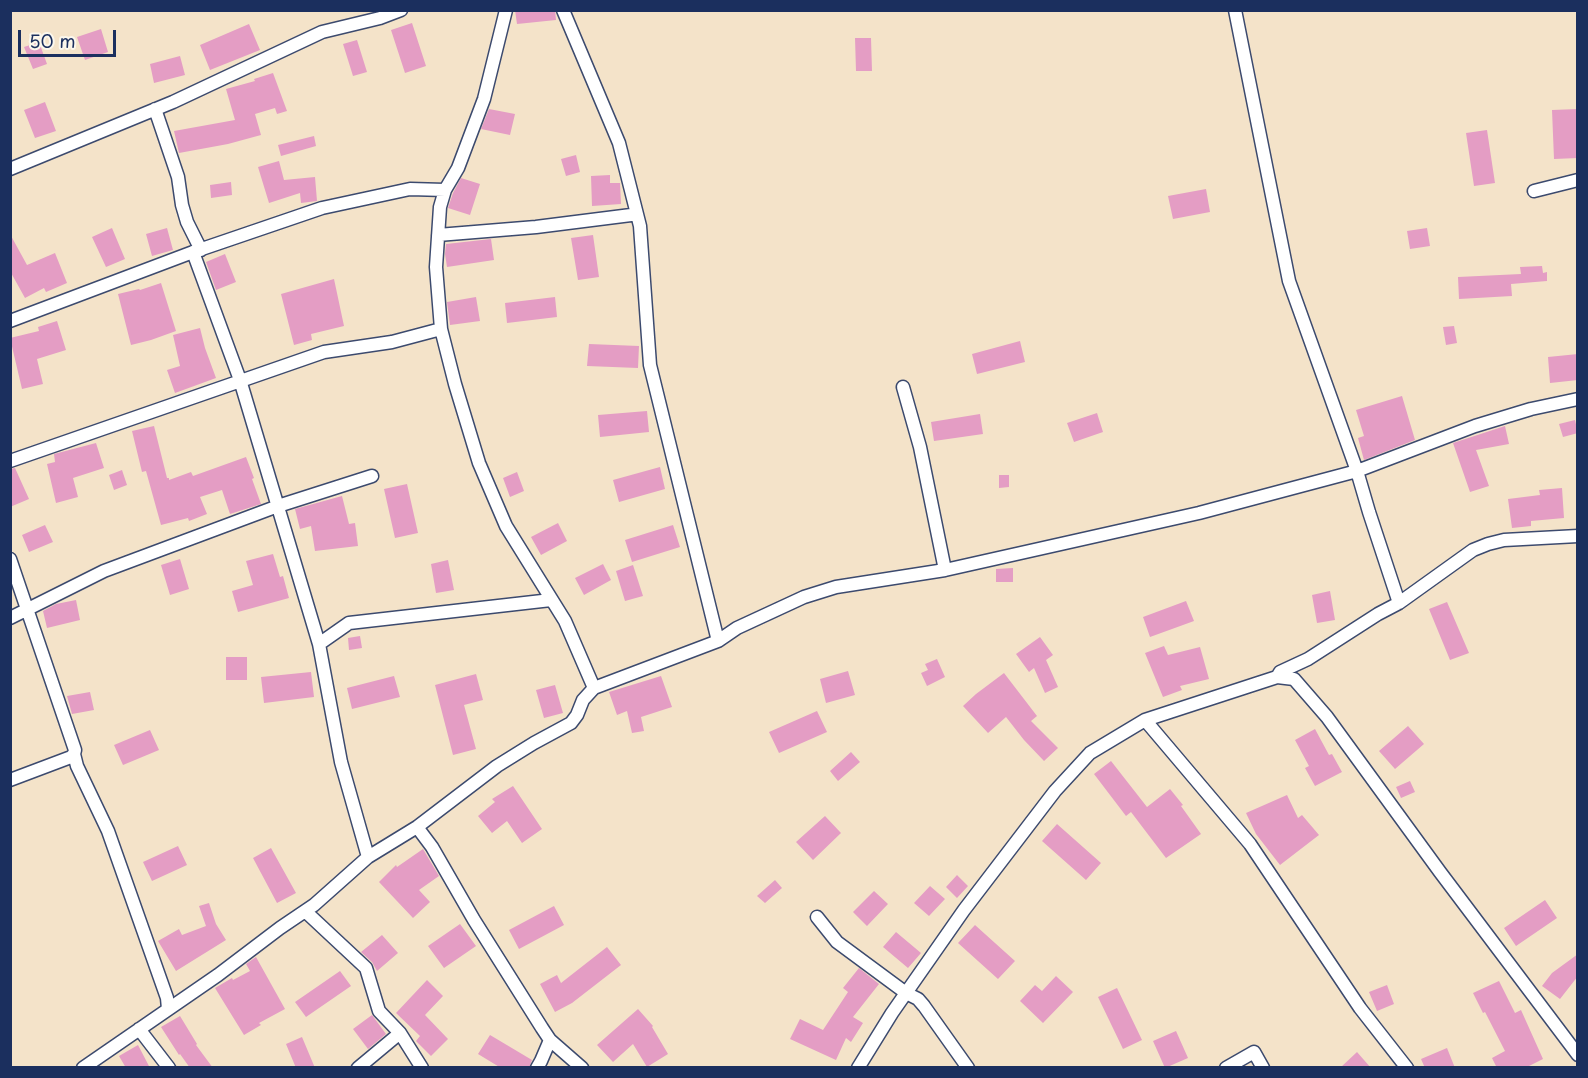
<!DOCTYPE html>
<style>
body{margin:0}
#map{position:relative;width:1588px;height:1078px;overflow:hidden;background:#f4e3c9;font-family:"Playpen Sans",sans-serif}
canvas{display:block}
.frame{position:absolute;inset:0;border:12px solid #1b2f5e;pointer-events:none}
.scale{position:absolute;left:18px;top:30px;width:98px;height:27px;box-sizing:border-box;border:3px solid #1b2f5e;border-top:0;padding-left:8px;font-size:18px;line-height:21px;white-space:nowrap;color:#1b2f5e;-webkit-text-stroke:4px #fbf7ec;paint-order:stroke}
</style>
<div id="map">
<canvas width="1588" height="1078"></canvas>
<div class="frame"></div>
<div class="scale">50 m</div>
</div>
<script>
const ctx = document.querySelector('canvas').getContext('2d');
ctx.lineJoin = 'round';
function fill(path, color) {
  ctx.fillStyle = color;
  ctx.fill(path, 'evenodd');
}
function stroke(path, color, width, dash) {
  ctx.strokeStyle = color;
  ctx.lineWidth = width;
  ctx.lineCap = dash ? 'butt' : 'round';
  ctx.setLineDash(dash || []);
  ctx.stroke(path);
}
const building = new Path2D(`
 M515 10H555L556 20 517 24Z
 M412 23 426 66 405 73 391 30Z
 M249 24 260 50 210 70 200 45Z
 M101 29 108 52 85 60 77 37Z
 M855 38H871L872 71H856Z
 M357 40 367 72 353 76 343 44Z
 M39 42 47 64 33 69 24 47Z
 M180 56 185 75 154 83 150 64Z
 M273 73 287 111 277 114 275 108 255 114 261 135 228 144 179 153 174 131 235 120 226 89 255 81 254 79Z
 M45 102 56 131 35 138 24 110Z
 M489 109 515 114 510 135 481 129Z
 M1578 109V158L1554 159 1552 110Z
 M1487 130 1495 183 1474 186 1466 133Z
 M314 136 316 146 281 156 278 145Z
 M576 155 580 172 566 176 561 159Z
 M279 161 284 180 315 177 317 201 301 203 300 193 269 203 258 167Z
 M610 175V183H620L621 204 592 206 591 176Z
 M461 178 480 184 470 215 448 208 453 193Z
 M231 182 232 195 211 198 210 185Z
 M1206 189 1210 212 1173 219 1168 196Z
 M112 228 125 259 106 267 92 237Z
 M167 228 173 250 152 256 146 234Z
 M1427 228 1430 246 1410 249 1407 231Z
 M10 234 27 265 55 253 67 283 46 292 44 288 25 298 10 271Z
 M593 235 599 277 578 280 571 238Z
 M491 239 494 260 447 267 445 254 446 244Z
 M225 254 236 282 216 290 206 262Z
 M1542 266 1543 273 1547 272V281L1511 284 1512 296 1459 299 1458 277 1521 274 1520 267Z
 M334 279 344 326 311 334 312 340 294 345 281 294Z
 M161 283 176 331 151 340 131 345 118 294 139 289 140 290Z
 M476 297 480 321 450 325 447 302Z
 M555 297 557 317 507 323 505 303Z
 M57 321 66 350 37 359 43 384 22 389 10 338 39 331 38 327Z
 M1454 326 1457 343 1446 345 1443 327Z
 M200 328 205 348 216 378 175 393 167 370 180 366 173 335Z
 M1020 341 1025 362 977 374 972 354Z
 M589 344 639 346 638 368 587 366Z
 M1578 354V380L1550 383 1548 357Z
 M1402 396 1415 440 1364 460 1358 438 1364 436 1356 410Z
 M647 411 649 432 600 437 598 415Z
 M1097 413 1103 432 1074 442 1067 423Z
 M980 414 983 434 934 441 931 422Z
 M1575 420 1578 433 1563 437 1559 424Z
 M154 426 167 478H169V480L191 472 193 476 246 457 254 478 252 479 261 504 230 514 222 490 200 497 207 514 189 521 188 518 161 525 146 471 142 472 132 431Z
 M1505 426 1509 444 1476 450 1489 486 1470 492 1453 443Z
 M96 443 104 468 73 478 78 497 56 503 47 464 55 462 54 454Z
 M660 467 665 489 619 502 613 480Z
 M15 468 29 499 10 507V469Z
 M122 470 127 485 114 490 109 475Z
 M517 472 524 491 510 497 503 478Z
 M999 475H1009V487L999 488Z
 M407 484 418 533 395 538 384 489Z
 M1562 488 1564 518 1531 521V526L1512 528 1508 499 1540 495 1539 490Z
 M342 496 349 524 355 523 358 546 315 551 311 526 300 529 295 509Z
 M558 523 567 541 541 555 531 537Z
 M45 525 53 542 29 552 22 535Z
 M673 525 680 547 632 562 625 540Z
 M273 554 280 577 283 576 289 598 238 612 232 591 253 585 246 561Z
 M180 559 189 589 170 595 161 565Z
 M448 560 454 590 436 593 431 564Z
 M603 564 611 580 584 595 575 578Z
 M633 565 643 596 625 601 616 571Z
 M1013 568V582H996V569Z
 M1330 591 1335 620 1317 623 1312 595Z
 M76 600 80 620 47 628 43 611 56 604Z
 M1186 601 1194 621 1150 637 1143 617Z
 M1447 602 1469 653 1450 660 1429 609Z
 M360 636 362 648 349 650 348 638Z
 M1040 637 1053 655 1046 660 1058 687 1045 693 1034 668 1029 672 1016 654Z
 M1164 646 1168 655 1200 647 1209 679 1180 686 1182 690 1163 697 1145 653Z
 M226 657H247V680H226Z
 M937 659 945 677 927 686 921 673 928 670 925 664Z
 M848 671 855 695 826 703 820 679Z
 M311 672 314 697 264 703 261 677Z
 M1004 673 1037 716 1031 721 1058 748 1044 761 1024 740 1006 717 988 733 963 706 976 694Z
 M476 674 483 700 464 705 476 749 453 755 435 685Z
 M394 676 400 697 352 709 347 688Z
 M661 676 672 707 641 717 644 731 632 733 627 711 617 715 609 692Z
 M555 685 563 713 544 718 536 690Z
 M90 692 94 710 72 714 67 696Z
 M817 711 827 732 779 753 769 732Z
 M1408 726 1424 744 1395 769 1379 751Z
 M1315 729 1329 755 1332 754 1342 772 1315 786 1305 768 1309 766 1295 740Z
 M150 730 159 750 123 765 114 745Z
 M851 752 860 762 838 781 830 771Z
 M1111 761 1147 807 1170 789 1183 805 1181 806 1201 834 1166 858 1131 812 1126 816 1094 774Z
 M1410 781 1415 792 1401 798 1396 787Z
 M513 786 542 829 522 843 507 821 492 833 478 816 495 802 492 799Z
 M1287 795 1298 818 1302 815 1319 835 1280 865 1256 834 1246 813Z
 M825 816 841 833 813 860 796 842Z
 M1057 824 1101 863 1086 880 1042 841Z
 M178 846 187 865 152 881 143 862Z
 M271 848 296 893 277 903 253 858Z
 M423 849 439 876 419 890 430 902 413 918 379 882 396 865 397 867Z
 M957 875 968 886 957 898 946 887Z
 M775 880 782 888 765 903 757 896Z
 M930 886 945 899 929 916 914 903Z
 M874 891 888 904 867 926 853 912Z
 M1545 900 1557 918 1516 946 1504 928Z
 M209 903 216 924 226 940 176 971 158 941 179 929 182 935 206 926 199 906Z
 M554 906 564 925 519 949 509 930Z
 M460 924 476 946 444 968 428 946Z
 M975 925 1015 961 998 979 958 943Z
 M896 932 921 953 908 968 883 947Z
 M382 935 398 953 377 971 372 962 361 952Z
 M607 947 621 965 572 1003 555 1012 540 984 557 975 561 983Z
 M1578 954V976L1560 999 1542 986 1552 973Z
 M256 957 285 1009 259 1023 261 1025 244 1035 215 988 232 978 233 980 250 971 246 964Z
 M859 968 879 984 853 1017 863 1023 851 1042 846 1038 836 1060 790 1039 800 1019 823 1030 848 992 843 988Z
 M340 971 351 986 306 1017 295 1002Z
 M1056 976 1073 992 1043 1023 1020 1001 1035 985 1042 991Z
 M427 980 443 996 425 1015 448 1039 431 1056 416 1041 420 1036 396 1013Z
 M1499 981 1515 1013 1521 1010 1543 1059 1525 1068H1497L1492 1058 1505 1051 1485 1012 1483 1013 1473 993Z
 M1387 985 1394 1004 1377 1011 1369 992Z
 M1117 988 1142 1040 1123 1049 1098 997Z
 M638 1009 653 1026 652 1027 668 1054 647 1067 633 1044 613 1062 597 1045Z
 M372 1015 386 1034 368 1049 353 1029Z
 M180 1016 197 1044 196 1045 213 1068H190L180 1054 179 1055 161 1027Z
 M1176 1031 1188 1058 1165 1068 1153 1041Z
 M490 1035 532 1060 529 1068H501L478 1054Z
 M302 1037 315 1068H296L286 1044Z
 M138 1045 150 1068H126L119 1056Z
 M1447 1048 1455 1068H1425L1421 1059Z
 M1357 1052 1371 1068H1340Z`);
const street = new Path2D(`
 M563 10 619 143 640 226 650 365 718 641
 M1235 10 1289 281 1357 471 1369 512 1399 603 1378 614 1308 659 1280 672 1277 677
 M155 109 178 177 182 205 187 222 201 250
 M10 169 173 102 322 32 380 18 401 10
 M445 190 458 168 484 99 506 10
 M1534 191 1578 180
 M438 235 536 227 631 215
 M193 252 240 380 319 644 341 762 368 857
 M10 321 193 252 322 208 410 189 445 190 440 207 436 267 441 329 455 384 479 463 506 526 565 621 594 688
 M903 387 920 447 945 570
 M10 461 324 352 392 342 441 329
 M10 559 75 750 74 754 71 757 10 780
 M1399 603 1473 550 1488 544 1504 540 1578 536
 M10 618 104 571 278 506 372 476
 M319 644 349 623 551 600
 M1145 720 1250 844 1360 1008 1407 1068
 M74 754 77 766 108 831 167 998 168 1009
 M417 827 432 847 474 920 542 1028 550 1040 582 1068
 M305 911 366 968 379 1011 400 1033 422 1068
 M817 917 837 942 906 993 918 999 924 1006 968 1068
 M139 1029 169 1068
 M83 1068 218 975 280 928 314 905 368 857 417 827 497 766 534 743 571 723 577 715 583 700 594 688 718 641 737 628 804 597 836 587 945 570 1199 513 1357 471 1475 426 1531 409 1578 399
 M358 1068 400 1033
 M537 1068 541 1061 550 1040
 M858 1068 892 1013 964 910 1055 791 1090 753 1145 720 1277 677 1294 679 1327 717 1440 872 1578 1055
 M1226 1068 1254 1052 1263 1068`);
fill(building, '#e49dc4');
stroke(street, '#3c4a6e', 15);
stroke(street, '#fff', 12);
</script>
